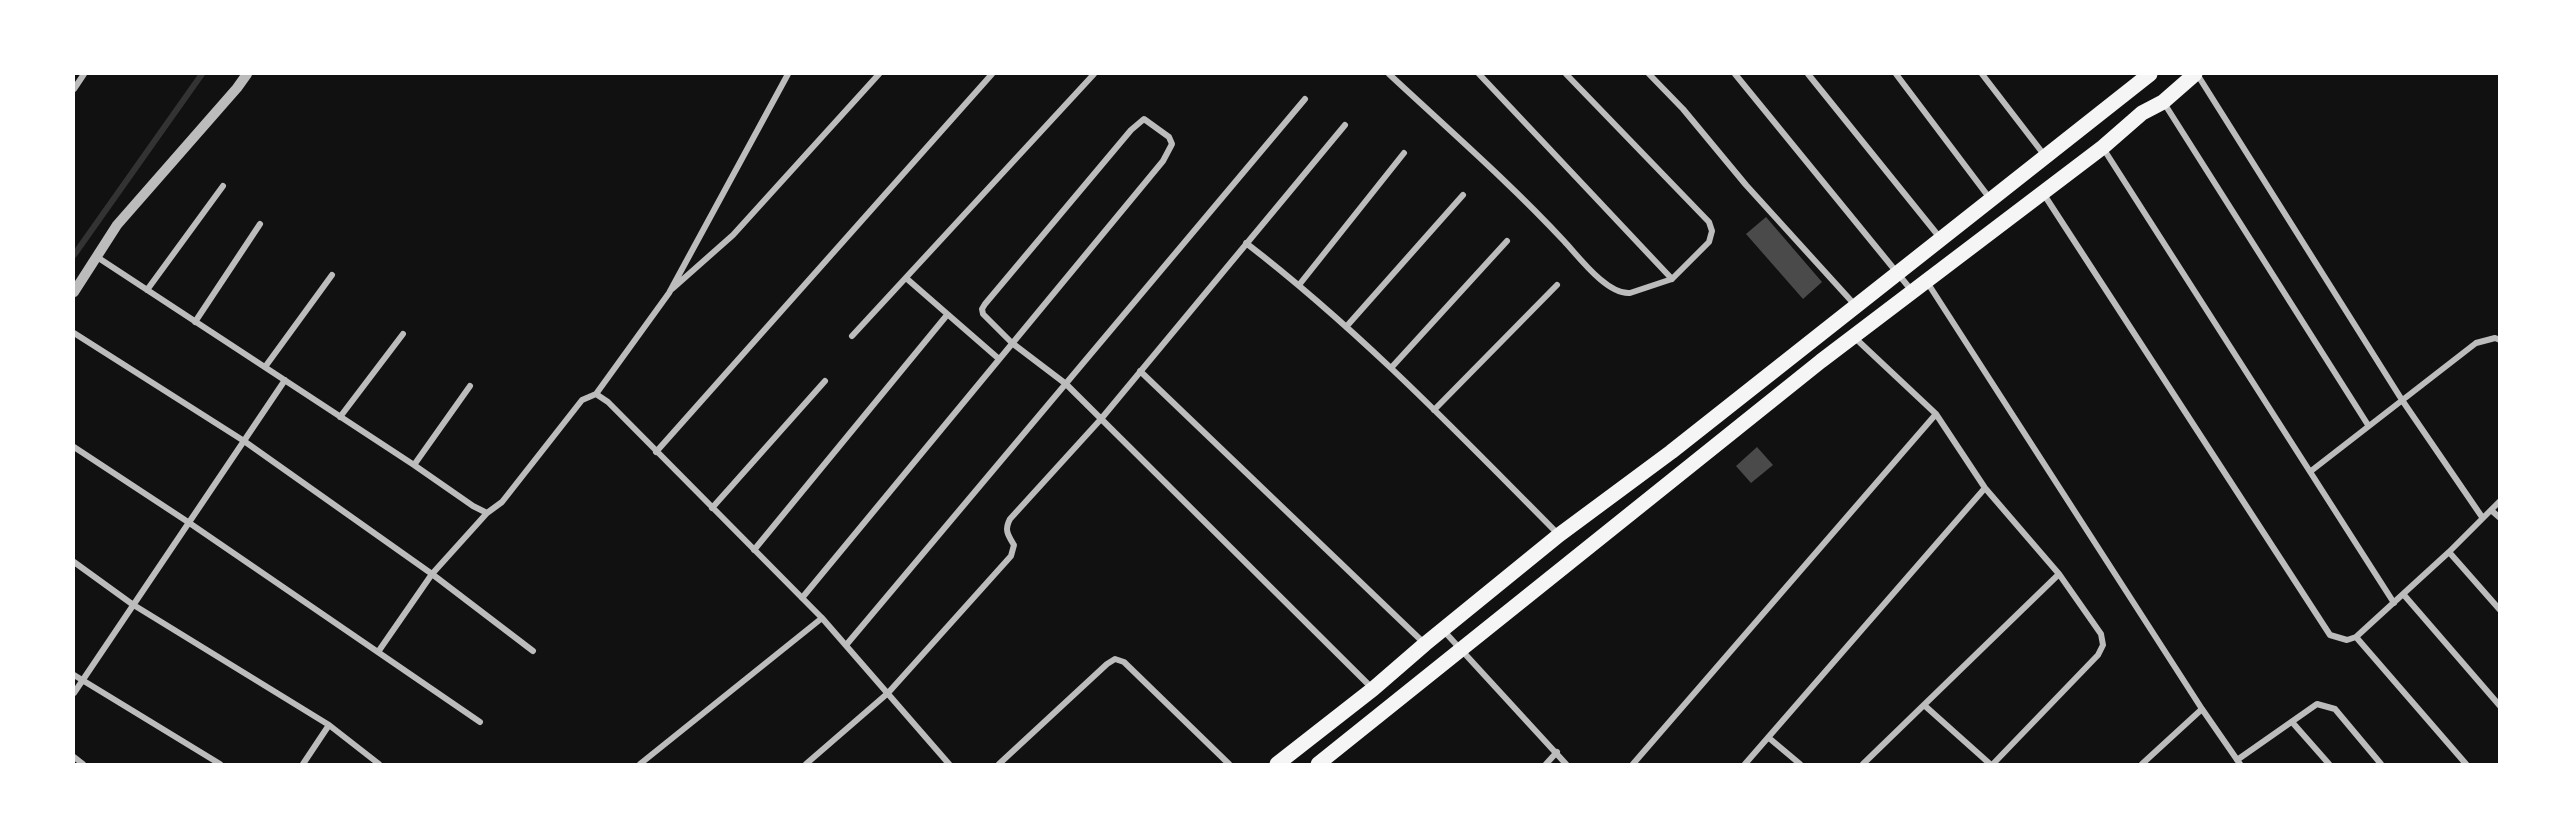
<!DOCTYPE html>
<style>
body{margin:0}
#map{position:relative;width:2573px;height:838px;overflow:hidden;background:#111;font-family:"Titillium Web",sans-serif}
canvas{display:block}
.frame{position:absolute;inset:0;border:75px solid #fff;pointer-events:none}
</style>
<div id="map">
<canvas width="2573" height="838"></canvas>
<div class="frame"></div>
</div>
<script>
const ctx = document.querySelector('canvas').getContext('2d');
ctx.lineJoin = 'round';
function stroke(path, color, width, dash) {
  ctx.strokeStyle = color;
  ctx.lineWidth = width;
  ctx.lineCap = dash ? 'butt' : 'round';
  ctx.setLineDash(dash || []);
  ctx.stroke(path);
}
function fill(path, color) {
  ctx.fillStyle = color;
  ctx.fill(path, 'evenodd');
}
const stream = new Path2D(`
 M74 255 202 74`);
const building = new Path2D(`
 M1766 217 1822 282 1803 299 1746 234Z
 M1757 447 1773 465 1751 483 1736 466Z`);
const minor = new Path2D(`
 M1389 74C1448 129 1509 182 1564 241 1579 257 1607 295 1630 293L1672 279 1709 242 1712 231 1709 222 1566 74
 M1479 74 1672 279
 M1649 74 1683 109 1746 185 1855 305
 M1735 74 1912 291
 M1808 74 1941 239
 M1896 74 1991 200
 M1982 74 2045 156
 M2197 74 2402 400 2482 517
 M74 89 84 74
 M2164 103 2368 425
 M2103 148 2394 603
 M2043 193 2330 635 2347 640 2356 637 2449 552 2500 501
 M1246 243C1359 330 1458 433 1558 534
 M97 257 414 465 473 506 487 513 502 502 582 400 596 394 608 402 822 618 949 764
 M906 278 999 359
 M1927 282 2202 709 2240 764
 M1299 285 1404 153
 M672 289 733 235 879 74
 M147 290 223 186
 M195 322 260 224
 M1346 327 1463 195
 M74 333 244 441 432 574 533 651
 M852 336 1094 74
 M1854 337 1936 414 1985 488 2059 574 2101 634 2103 645 2098 655 1993 764
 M265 367 332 275
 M1391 368 1507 241
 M1140 371 1424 643
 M596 394 669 293 788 74
 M1434 410 1557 285
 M340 417 403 334
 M74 447 188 522 480 722
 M656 452 992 74
 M414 465 470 386
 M2311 471 2476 343 2495 338 2500 340
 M712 508 825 381
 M2491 510 2500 518
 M754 550 947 315
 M2449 552 2500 610
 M74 562 132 604 329 725 379 764
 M2404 595 2500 706
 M802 598 1163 161 1172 144 1169 137 1144 119 1131 130 985 304 982 309 983 314 1012 343 1066 384 1373 689
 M1443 630 1566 764
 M2356 637 2466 764
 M847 644 1305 99
 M378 652 432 574 487 513
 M74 675 220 764
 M74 693 285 380
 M1924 705 1990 764
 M2292 722 2329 764
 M1769 738 1800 764
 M74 757 83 764
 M2237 760 2317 704 2335 709 2381 764
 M303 764 329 725
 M640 764 822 618
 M806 764 888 693 1011 556 1014 545C1008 535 1004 530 1010 519L1101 419 1345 125
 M999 764 1107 664 1115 659 1124 662 1229 764
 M1546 764 1557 752
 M1633 764 1936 414
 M1745 764 1985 488
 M1863 764 2059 574
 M2142 764 2202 709`);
const tertiary = new Path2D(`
 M74 292 117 225 237 88 247 74`);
const primary = new Path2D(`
 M1277 764 1373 689 1425 644 1559 535 1671 452 2150 74
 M1318 764 1821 361 2103 147 2142 113 2163 102 2195 74`);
stroke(stream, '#333', 6);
fill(building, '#4a4a4a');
stroke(minor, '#bcbcbc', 6);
stroke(tertiary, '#bcbcbc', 10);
stroke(primary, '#f5f5f5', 15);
</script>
